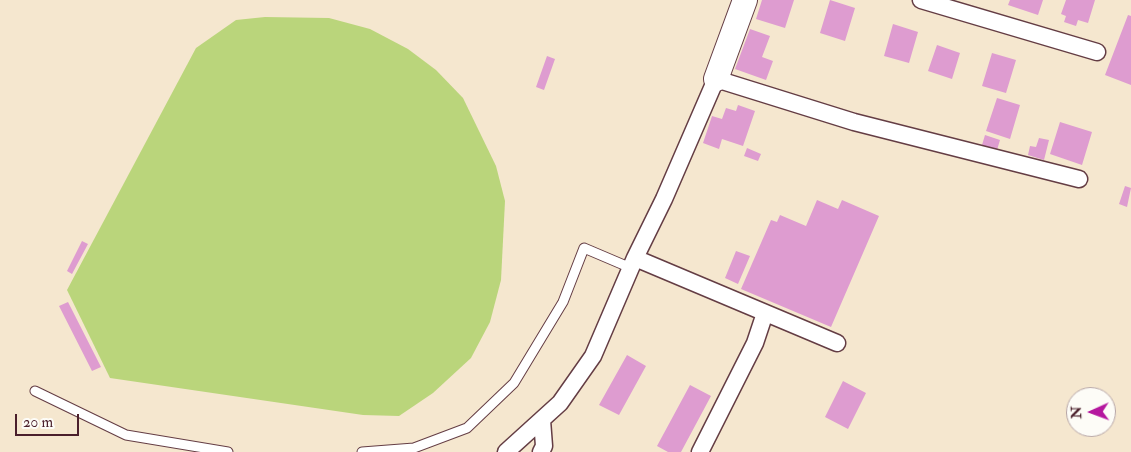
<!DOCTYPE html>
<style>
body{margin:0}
#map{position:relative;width:1131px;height:452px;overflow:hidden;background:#f5e7cf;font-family:"IM FELL Double Pica",serif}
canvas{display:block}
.north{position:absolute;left:1066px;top:387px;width:50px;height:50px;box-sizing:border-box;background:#fdfcf7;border:1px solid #b5a4a5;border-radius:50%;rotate:268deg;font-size:14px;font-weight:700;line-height:20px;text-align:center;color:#4a1f2b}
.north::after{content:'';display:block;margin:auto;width:18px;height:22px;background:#b5179e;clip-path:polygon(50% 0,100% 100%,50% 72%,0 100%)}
.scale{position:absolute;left:15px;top:414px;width:64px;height:22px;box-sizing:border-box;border:2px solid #4a1f2b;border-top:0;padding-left:6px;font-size:15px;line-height:18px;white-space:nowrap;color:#4a1f2b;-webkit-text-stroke:4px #fdfcf7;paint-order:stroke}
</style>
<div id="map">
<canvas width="1131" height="452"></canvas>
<div class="north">N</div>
<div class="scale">20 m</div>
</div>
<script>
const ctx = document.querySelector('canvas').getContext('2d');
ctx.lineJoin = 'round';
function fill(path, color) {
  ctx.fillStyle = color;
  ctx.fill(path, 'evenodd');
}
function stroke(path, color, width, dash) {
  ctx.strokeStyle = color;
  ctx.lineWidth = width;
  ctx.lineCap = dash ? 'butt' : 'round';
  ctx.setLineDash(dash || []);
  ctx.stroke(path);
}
const green = new Path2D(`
 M265 17 329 18 370 29 408 49 436 70 463 98 496 166 505 201 501 280 490 322 471 358 433 393 399 416 363 415 110 378 67 290 196 48 236 20Z`);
const building = new Path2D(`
 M762 0H794L785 28 756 19Z
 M830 0 855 8 845 41 820 33Z
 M1010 0H1043L1038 15 1008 5Z
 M1066 0H1095L1088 23 1078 20 1076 26 1064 22 1066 16 1061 14Z
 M1128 15 1131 16V85L1105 75Z
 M893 24 918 32 909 63 884 56Z
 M750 29 770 36 762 57 773 61 766 80 735 69Z
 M937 45 960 53 952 79 928 71Z
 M992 53 1016 60 1006 93 982 86Z
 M547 56 555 59 544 90 536 87Z
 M997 98 1020 105 1010 139 986 131Z
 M738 105 755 111 743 146 722 139 719 149 703 143 712 116 722 119 726 108 736 111Z
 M1060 122 1092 132 1082 165 1050 154Z
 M985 135 1000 140 997 150 982 145Z
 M1039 138 1049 140 1044 160 1028 155 1030 146 1036 147Z
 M747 148 761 154 758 161 744 156Z
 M1125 186 1131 188 1127 207 1119 204Z
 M817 200 838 209 842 200 879 216 831 327 741 289 771 220 777 222 780 215 806 226Z
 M82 241 88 244 72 274 67 271Z
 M736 251 750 256 738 284 725 278Z
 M68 302 101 367 92 371 59 306Z
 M627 355 646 366 619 415 599 405Z
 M843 381 866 393 848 429 825 417Z
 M690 385 711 396 681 452H668L657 446Z`);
const lane = new Path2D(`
 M35 391 126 435 228 452
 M362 452 414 448 467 428 514 383 563 302 584 248 631 268`);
const street = new Path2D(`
 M921 0 1097 52
 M635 258 837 343
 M506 452 560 403 593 356 635 258 664 199 716 79 854 122 1079 179
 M541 452 544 446 542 420
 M700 452 755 343 765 313`);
const secondary = new Path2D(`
 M716 79 745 0`);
fill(green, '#bad57b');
fill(building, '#de9cd0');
stroke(lane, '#643d44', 11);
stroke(street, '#643d44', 19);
stroke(secondary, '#643d44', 26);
stroke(lane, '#fff', 9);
stroke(street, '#fff', 16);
stroke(secondary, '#fff', 24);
</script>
